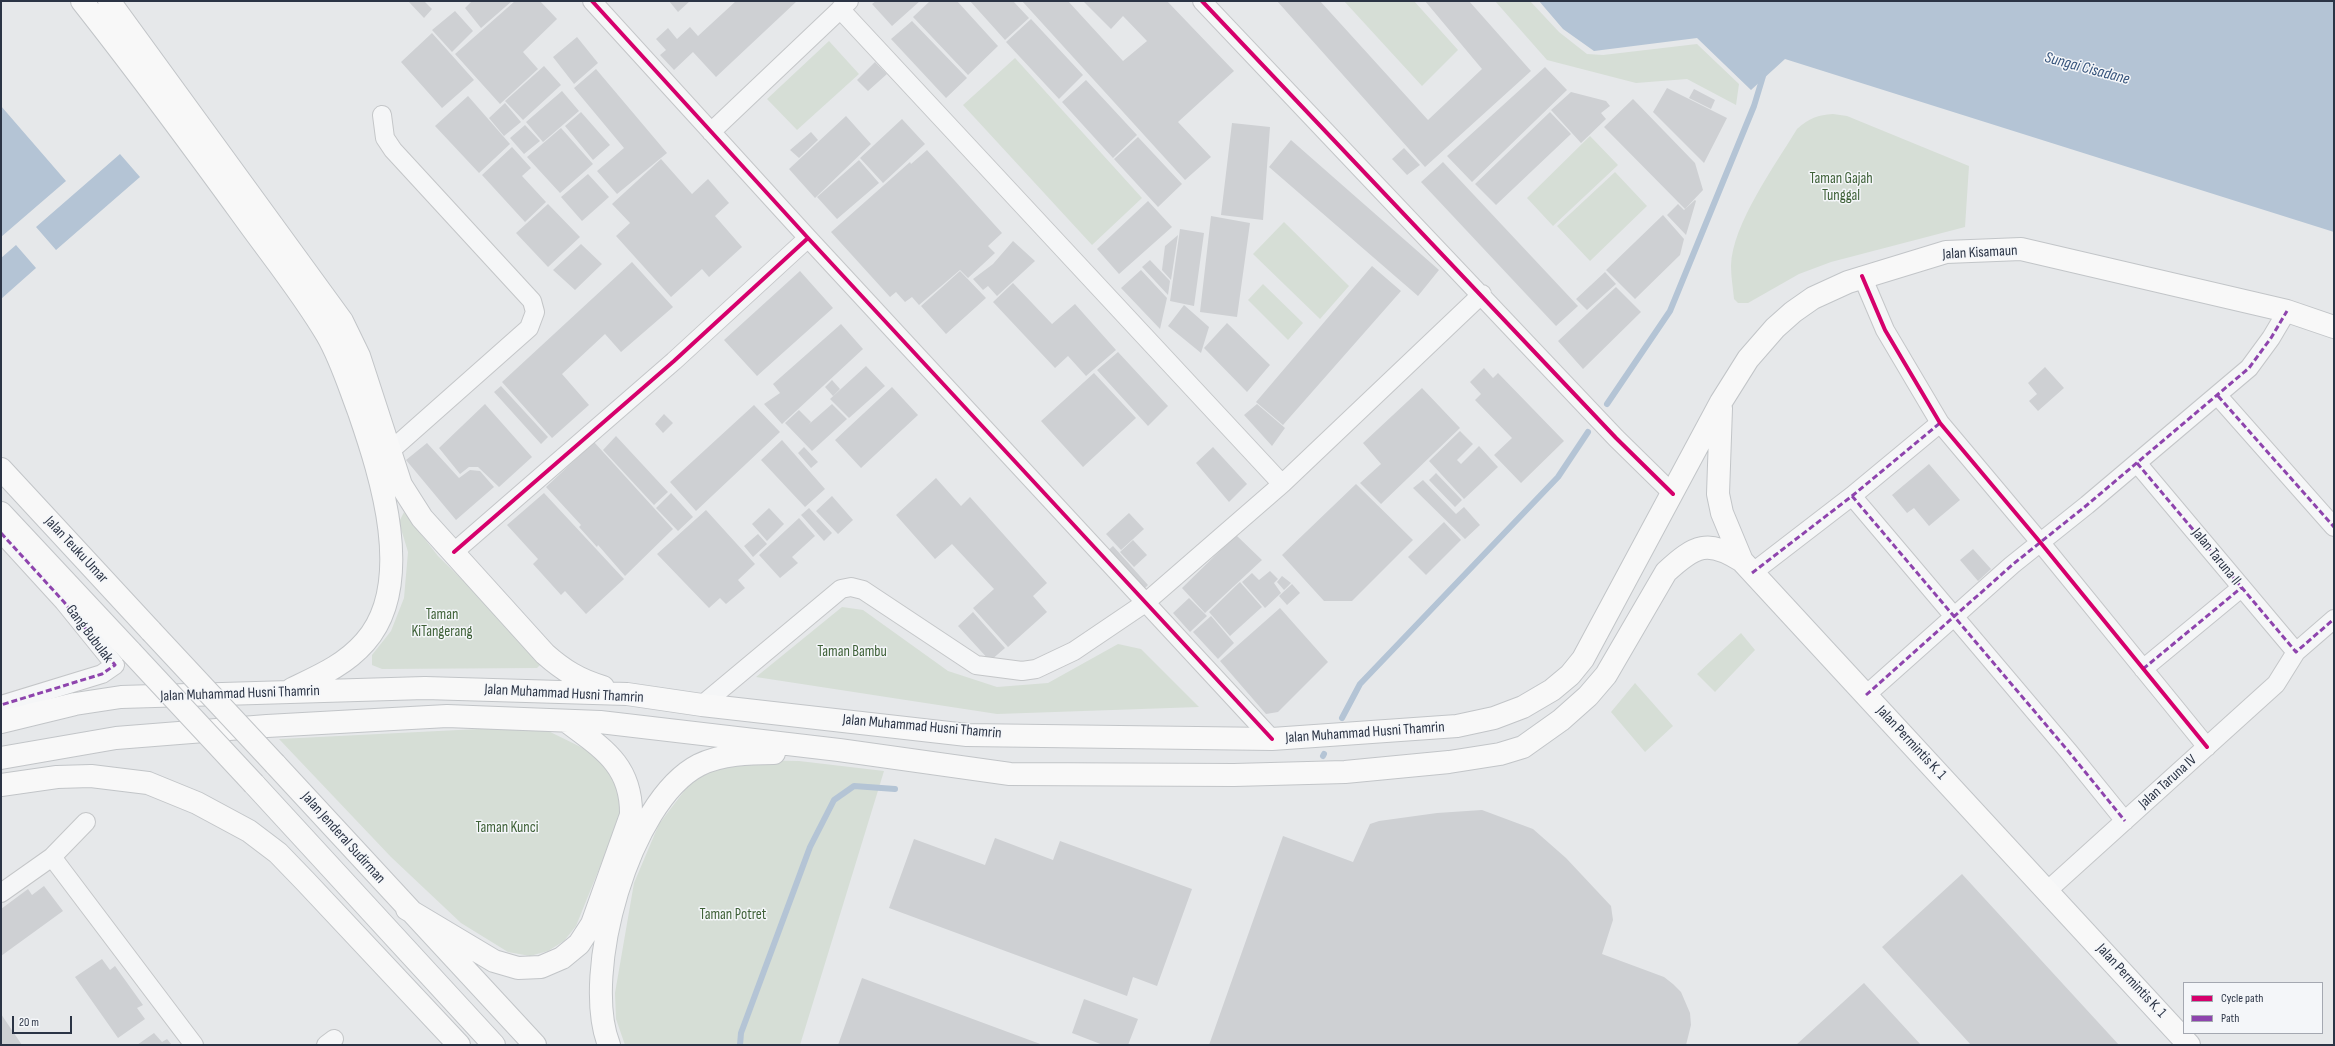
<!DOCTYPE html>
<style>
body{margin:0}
#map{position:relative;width:2335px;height:1046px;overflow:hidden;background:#e6e8ea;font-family:"Sofia Sans Condensed",sans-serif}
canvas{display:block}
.frame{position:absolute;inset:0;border:2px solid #2b3445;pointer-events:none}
.legend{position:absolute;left:2183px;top:982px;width:140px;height:52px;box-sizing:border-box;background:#f4f6f9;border:1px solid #a4a8b1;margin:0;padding:5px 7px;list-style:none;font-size:12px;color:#2b3445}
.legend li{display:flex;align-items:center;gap:8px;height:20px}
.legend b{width:20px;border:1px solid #a4a8b1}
.scale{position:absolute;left:12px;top:1016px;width:60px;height:18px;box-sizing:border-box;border:2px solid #2b3445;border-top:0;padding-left:5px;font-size:12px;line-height:14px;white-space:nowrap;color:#2b3445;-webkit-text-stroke:3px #f4f6f9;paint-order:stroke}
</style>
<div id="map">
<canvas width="2335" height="1046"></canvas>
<div class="frame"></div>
<ul class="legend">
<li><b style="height:5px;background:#d6006c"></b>Cycle path</li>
<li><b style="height:5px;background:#8e44ad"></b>Path</li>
</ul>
<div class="scale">20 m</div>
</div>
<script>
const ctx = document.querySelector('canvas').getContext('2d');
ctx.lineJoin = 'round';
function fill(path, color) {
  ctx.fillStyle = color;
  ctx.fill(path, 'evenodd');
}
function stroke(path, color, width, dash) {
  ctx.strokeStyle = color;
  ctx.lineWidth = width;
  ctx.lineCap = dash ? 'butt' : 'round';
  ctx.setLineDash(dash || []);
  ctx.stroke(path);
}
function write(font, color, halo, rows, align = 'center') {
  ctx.font = font + ' "Sofia Sans Condensed",sans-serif';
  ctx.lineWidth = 3;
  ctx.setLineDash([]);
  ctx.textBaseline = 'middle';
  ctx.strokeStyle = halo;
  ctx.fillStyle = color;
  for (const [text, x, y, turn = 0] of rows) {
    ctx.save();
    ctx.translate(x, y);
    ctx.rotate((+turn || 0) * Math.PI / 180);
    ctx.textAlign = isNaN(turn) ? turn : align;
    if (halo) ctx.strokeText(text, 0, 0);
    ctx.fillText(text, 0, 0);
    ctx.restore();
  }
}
const green = new Path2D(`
 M1344 1H1414L1458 50 1422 86Z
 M1495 1H1530L1559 32 1587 54 1603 55 1697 44 1739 84 1736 105 1687 79 1636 83 1547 60Z
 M829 41 859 74 797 130 767 99Z
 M1015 58 1142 198 1092 245 963 105Z
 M1833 114 1847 116 1969 166 1965 227 1831 262 1799 274 1748 303H1738L1734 299C1733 288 1731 277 1731 266 1732 224 1776 164 1797 129 1809 118 1818 115 1833 114Z
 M1590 136 1618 165 1553 226 1527 198Z
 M1615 172 1647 206 1590 261 1557 226Z
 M1284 222 1349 286 1320 319 1253 254Z
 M1263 284 1303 323 1288 340 1248 300Z
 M404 512 438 556 538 654 543 662 537 668 382 669 372 665V655L391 631 404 598 408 552 399 522Z
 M842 607 863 610 948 671 997 687 1048 683 1118 644 1141 649 1199 707 997 714 756 677Z
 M1741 633 1755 650 1715 692 1697 674Z
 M1635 683 1673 726 1645 752 1611 712Z
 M538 726 589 751 611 768 618 786 620 817 576 926 564 941 548 951 530 956 508 952 461 923 391 857 279 739Z
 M744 760 799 761 884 771 800 1045H625L616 1019 615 993 634 883 659 824 691 782 715 765Z`);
const water = new Path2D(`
 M1539 1H2334V232L1785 59 1751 90 1697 38 1594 51 1563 29Z
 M1 106 66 181 1 237Z
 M120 154 140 177 56 250 36 227Z
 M16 245 36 268 1 299V258Z`);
const stream = new Path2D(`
 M1607 404 1670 311 1754 106 1764 73
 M1342 718 1360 684 1558 477 1588 432
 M1323 756 1324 754
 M740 1045 741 1033 810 847 834 800 854 786 895 789`);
const building = new Path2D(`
 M408 1H424L432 9 424 18Z
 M472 1H512L481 28 465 8Z
 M515 1H540L557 19 523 52 538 69 500 104 455 54Z
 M669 1H690L678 12Z
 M736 1H797L716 77 693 52 674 70 660 55 666 50 656 39 668 28 677 39 690 27 698 36Z
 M876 1H920L892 26 872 4Z
 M930 1H957L998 46 968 75 913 17Z
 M970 1H1013L1029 18 1005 40Z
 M1022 1H1068L1123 61 1147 41 1123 16 1111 29 1083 1H1167L1234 71 1178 122 1211 157 1185 180Z
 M1277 1H1320L1428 120 1482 69 1425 1H1469L1531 71 1425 167Z
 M455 11 473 31 452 52 432 30Z
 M1031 19 1083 75 1059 99 1006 42Z
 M912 21 967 78 946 98 891 39Z
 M432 33 474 80 442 108 401 62Z
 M577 37 598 63 574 84 553 57Z
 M875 62 887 74 868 91 857 80Z
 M544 66 561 85 523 120 505 101Z
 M1545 67 1567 90 1472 182 1447 156Z
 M596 69 667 153 617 194 597 171 624 148 574 88Z
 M1086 80 1137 135 1113 158 1062 102Z
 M1667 88 1727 118 1704 163 1653 112Z
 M1694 89 1715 100 1711 109 1689 98Z
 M562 91 579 111 543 142 526 122Z
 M1571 92 1606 101 1610 106 1601 113 1606 119 1581 143 1551 110Z
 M468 96 510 144 479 173 435 126Z
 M1633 99 1695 163 1703 190 1685 209 1604 127Z
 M505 103 521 122 504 136 489 118Z
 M581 112 610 145 593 160 565 126Z
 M1550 112 1571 134 1496 205 1475 184Z
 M846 116 871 144 815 198 789 169Z
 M902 119 925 144 883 183 860 158Z
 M1232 123 1270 127 1263 220 1221 215Z
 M525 125 540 141 524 154 510 138Z
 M561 128 593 164 560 193 527 157Z
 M811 132 818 140 799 158 790 150Z
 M1138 137 1182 184 1158 207 1114 159Z
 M1291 140 1439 270 1418 296 1269 167Z
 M512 147 531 168 522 176 546 202 525 222 482 175Z
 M1404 148 1420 165 1407 175 1392 159Z
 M927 150 1002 233 988 246 995 253 968 278 960 270 919 305 912 297 905 302 896 292 890 297 831 232 910 162 911 164Z
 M661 159 692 194 708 179 729 203 715 216 742 247 709 277 702 269 671 297 616 236 630 223 612 204Z
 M859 160 879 183 837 219 817 197Z
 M1443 162 1578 306 1556 326 1421 182Z
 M588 174 609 197 582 221 561 197Z
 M1695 200 1696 201 1686 235 1667 215 1678 204 1684 210Z
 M1148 201 1172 227 1119 274 1097 249Z
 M548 204 580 237 548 267 516 233Z
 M1663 215 1684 239 1680 255 1635 299 1606 270Z
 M1211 216 1250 223 1237 317 1200 312Z
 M1180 229 1204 233 1194 306 1170 301Z
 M1178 235 1171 280 1162 270 1165 246Z
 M1013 241 1035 261 997 296 988 286 983 290 973 279 993 264Z
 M581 244 602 264 575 290 553 270Z
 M1150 260 1170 281 1168 295 1142 267Z
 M632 262 673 307 621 352 605 334 562 374 589 405 552 438 502 382Z
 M1372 266 1401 291 1283 425 1256 402Z
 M1141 270 1167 298 1160 329 1121 288Z
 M800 271 833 308 757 376 724 340Z
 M960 271 986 298 946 334 921 306Z
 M1605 272 1616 284 1587 310 1576 299Z
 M1013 283 1052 324 1075 304 1116 350 1086 376 1068 356 1055 368 993 302Z
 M1616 287 1641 312 1583 369 1558 341Z
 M1184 305 1209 327 1201 353 1168 326Z
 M1227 323 1270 365 1247 392 1204 348Z
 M841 324 863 349 782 424 764 404 780 393 773 384Z
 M1118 352 1168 406 1148 426 1097 370Z
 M866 366 885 386 849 418 830 399Z
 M2045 367 2064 388 2038 411 2029 401 2037 394 2028 383Z
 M1484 368 1493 378 1498 373 1564 441 1521 483 1494 455 1512 438 1475 400 1481 394 1470 382Z
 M1094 373 1136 418 1083 467 1041 421Z
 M832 380 840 389 833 396 825 387Z
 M501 386 548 437 541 444 494 392Z
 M892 387 918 415 861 468 835 440Z
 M1422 388 1460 428 1381 504 1360 483 1381 464 1363 443Z
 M485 404 532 457 499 487 478 467H469L460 474 439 448Z
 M832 404 847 419 812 451 785 423 799 410 811 422 808 425Z
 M1257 404 1285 428 1272 446 1244 415Z
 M754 405 780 432 696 511 670 482Z
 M664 414 673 423 663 433 655 424Z
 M1460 431 1473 444 1457 460 1461 464 1479 446 1498 467 1464 499 1429 461Z
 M616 436 668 492 654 505 603 450Z
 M782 440 825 489 805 507 761 460Z
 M594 442 673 529 625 576 598 545 597 547 579 527 581 525 546 487Z
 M427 443 459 478 470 470 480 471 494 487 456 520 406 460Z
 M804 447 818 462 811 468 798 453Z
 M1213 447 1247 484 1229 502 1196 463Z
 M1929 464 1960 500 1929 526 1914 508 1907 513 1892 495Z
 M1436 473 1462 500 1455 507 1429 480Z
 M936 478 961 506 970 497 1047 583 1033 596 1047 612 1008 647 973 608 994 589 952 544 935 559 896 515Z
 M1423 480 1456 514 1464 507 1480 525 1465 539 1413 488Z
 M1356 484 1413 540 1352 601H1324L1282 555Z
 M544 493 624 579 586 614 565 591 561 595 533 564 538 559 507 525Z
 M671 493 693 517 678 531 656 508Z
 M832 496 853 520 838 534 816 511Z
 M769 508 784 524 767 541 752 524Z
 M809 508 832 533 824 541 801 515Z
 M706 510 755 564 738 580 745 588 726 604 720 598 709 608 657 554Z
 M1129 513 1144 529 1121 550 1106 534Z
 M799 518 815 536 792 557 798 563 780 578 759 555Z
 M1444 522 1461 540 1426 575 1408 557Z
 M758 534 767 544 753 557 744 546Z
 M1236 535 1262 560 1205 613 1182 588Z
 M1133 540 1147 555 1134 567 1120 552Z
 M1113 546 1148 585 1139 594 1103 555Z
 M1973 549 1991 569 1978 581 1960 560Z
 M1270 571 1278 579 1274 583 1281 593 1265 608 1242 582 1252 573 1259 580Z
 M1282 576 1291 583 1284 590 1277 582Z
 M1240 582 1262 607 1230 636 1209 612Z
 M1292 584 1300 593 1287 605 1279 596Z
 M1189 598 1207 616 1190 632 1173 613Z
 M1280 608 1328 662 1278 712 1266 714 1220 661Z
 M973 612 1005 648 990 661 958 626Z
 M1211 616 1234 643 1218 659 1193 632Z
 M1482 810 1533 829 1566 858 1611 906 1613 920 1602 954 1664 977 1673 984 1681 992 1690 1013 1691 1025 1686 1045H1209L1283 836 1353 862 1370 824 1379 821 1437 813Z
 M995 838 1053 860 1060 841 1192 889 1157 986 1133 977 1127 996 889 908 914 839 985 865Z
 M1962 874 2119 1045H1971L1882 947Z
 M44 886 63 911 1 956V909L28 889 32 895Z
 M102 959 110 970 115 966 143 1005 137 1008 145 1019 118 1038 75 977Z
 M862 978 1043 1045H838Z
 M1864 983 1921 1045H1796Z
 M1084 999 1138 1019 1128 1045H1103L1072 1033Z
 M1 1014 22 1045H1Z
 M154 1033 162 1042 167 1039 172 1045H137Z`);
const street = new Path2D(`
 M592 1 808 238 1272 739
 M1202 1 1616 438 1673 494
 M840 9 1282 484 1482 294
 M382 115 385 138 393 150 532 301 535 312 529 328 389 452
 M711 132 849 1
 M1862 276 1885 330 1940 423 2040 542 2207 747
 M2218 396 2334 527
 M2137 463 2296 652
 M1852 496 2069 752 2125 821
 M1 533 64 602 115 665 102 674 1 705
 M454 552 674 361 808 238
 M1752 573 1852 496 1940 423
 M2143 669 2241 588
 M1866 695 2012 565 2087 505 2249 368 2271 338 2287 311
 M702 705 841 589 851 587 863 590 976 665 1022 671 1036 669 1074 651 1145 603 1282 484
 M52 857 194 1045
 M2047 891 2276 684 2296 652 2334 619
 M1 893 52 857 86 822
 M326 1045 334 1039`);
const primary = new Path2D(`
 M82 1C138 72 191 144 244 217 272 256 303 294 327 335 341 359 349 386 359 412 381 476 416 584 365 642 345 665 319 676 292 689
 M109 1 342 321 359 356 401 485 422 518 545 654C563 670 579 680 603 687
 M1721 408 1718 494 1722 513 1742 561 2189 1045
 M1 469 151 631
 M1 513 131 652
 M1 722 75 704 121 697 425 688 627 694 702 705 967 735 1272 739 1457 726 1494 718 1523 707 1552 690 1570 675 1583 659 1721 402 1748 359 1775 328 1793 312 1813 298 1848 282 1946 252 2021 249 2287 311 2334 327
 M1 758 116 738 267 726 447 716 600 722 839 750 1010 774 1234 775 1345 772 1449 762 1500 754 1523 747 1561 720 1588 696 1606 675 1666 572C1695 545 1708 539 1742 561
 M275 764 535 1045
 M254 784 494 1045
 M1 785 57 777 91 776 148 783 197 803 249 831 278 853 306 882 459 1045
 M407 909 494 961 518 968 541 967 562 958 579 944 592 924 631 815C632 765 602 748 566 721
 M609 1045C581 974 629 801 699 765 721 754 750 753 774 753`);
const primaryBridge = new Path2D(`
 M151 631 275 764
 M131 652 254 784`);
const quiet = new Path2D(`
 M2218 396 2334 527
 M2137 463 2296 652 2334 619
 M1852 496 2069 752 2125 821
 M1 533 64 602 115 665 102 674 1 705
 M1752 573 1852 496 1940 423
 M2143 669 2241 588
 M1866 695 2012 565 2087 505 2249 368 2271 338 2287 311`);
const cycleway = new Path2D(`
 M592 1 808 238 1272 739
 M1202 1 1616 438 1673 494
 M1862 276 1885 330 1940 423 2040 542 2207 747
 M454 552 674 361 808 238`);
const parkNames = [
 ["Taman Gajah",1841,179],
 ["Tunggal",1841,196],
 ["Taman",442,615],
 ["KiTangerang",442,632],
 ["Taman Bambu",852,652],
 ["Taman Kunci",507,828],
 ["Taman Potret",733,915]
];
const streetNames = [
 ["Jalan Kisamaun",1980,253,-3],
 ["Jalan Teuku Umar",76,550,47],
 ["Jalan Taruna II",2216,557,51],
 ["Gang Bubulak",89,634,53],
 ["Jalan Muhammad Husni Thamrin",240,694,-2],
 ["Jalan Muhammad Husni Thamrin",564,694,3],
 ["Jalan Muhammad Husni Thamrin",922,727,5],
 ["Jalan Muhammad Husni Thamrin",1365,733,-4],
 ["Jalan Permintis K. 1",1911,743,47],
 ["Jalan Taruna IV",2168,782,-42],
 ["Jalan Jenderal Sudirman",343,838,48],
 ["Jalan Permintis K. 1",2131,981,47]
];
const waterNames = [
 ["Sungai Cisadane",2087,69,15]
];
fill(green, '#d6ded6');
fill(water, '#b4c4d5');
stroke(stream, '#b4c4d5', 6);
fill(building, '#ced0d3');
stroke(street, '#c4c6c8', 20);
stroke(primary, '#c2c5c8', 24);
stroke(street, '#f5f6f7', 18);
stroke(primary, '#f8f8f8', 22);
stroke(primaryBridge, '#c2c5c8', 24, []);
stroke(primaryBridge, '#f8f8f8', 22);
stroke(quiet, '#8e44ad', 3, [6, 3]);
stroke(cycleway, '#d6006c', 4);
write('15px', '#3f6138', '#f4f6f9', parkNames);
write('15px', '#2b3445', '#f4f6f9', streetNames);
write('italic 16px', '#34527a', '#f4f6f9', waterNames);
</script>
